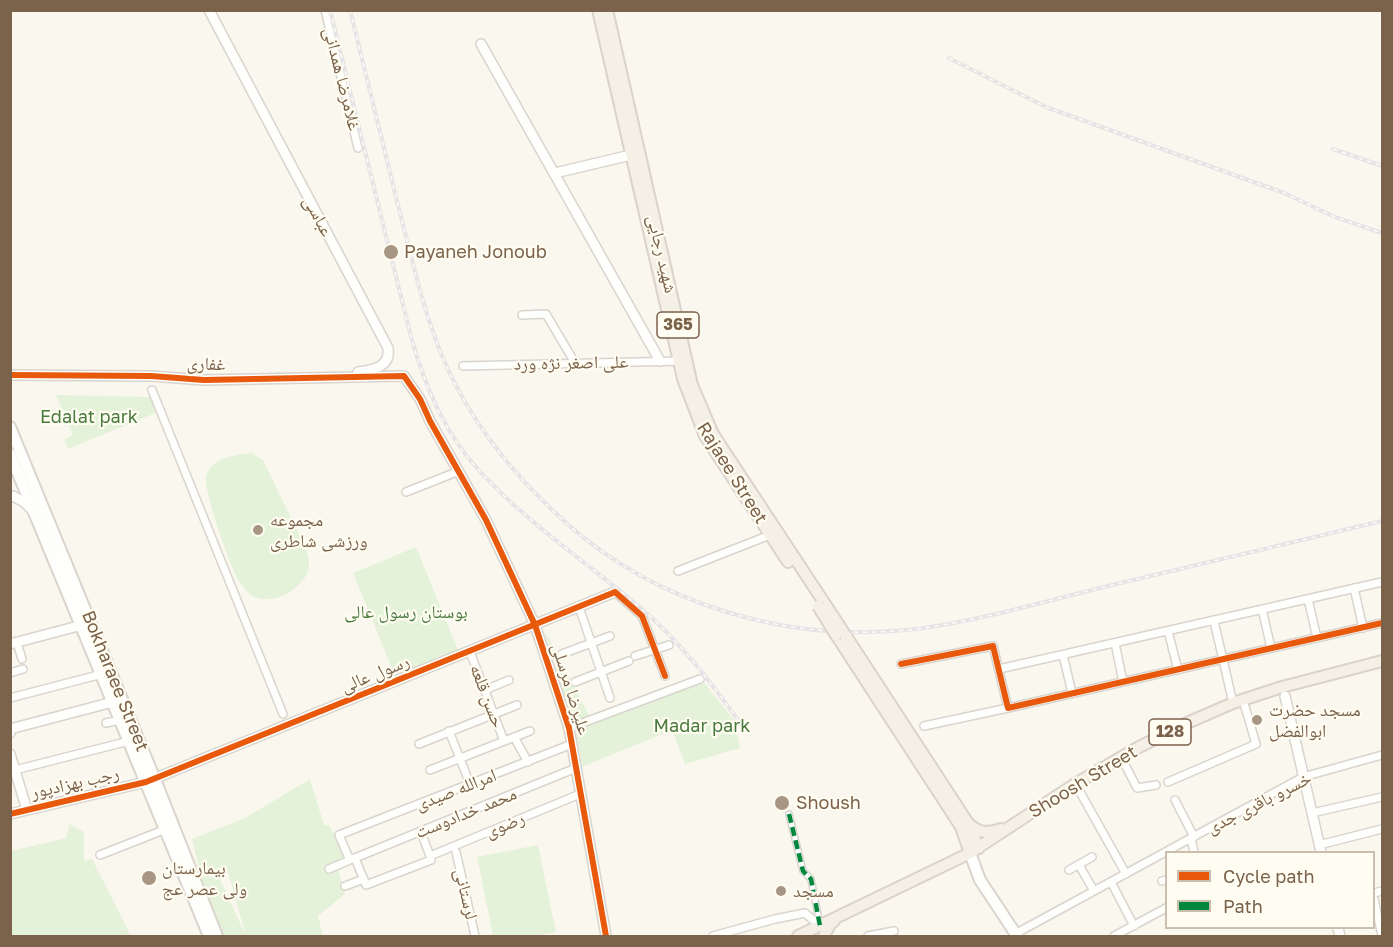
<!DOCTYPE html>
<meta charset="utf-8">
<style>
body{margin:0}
#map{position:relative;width:1393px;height:947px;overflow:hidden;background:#faf7ef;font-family:"Golos Text",sans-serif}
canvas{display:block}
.frame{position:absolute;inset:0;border:12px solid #7b624b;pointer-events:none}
.legend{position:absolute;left:1165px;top:851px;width:210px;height:78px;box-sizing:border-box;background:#fffcf2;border:2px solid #cabeaf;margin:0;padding:8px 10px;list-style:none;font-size:18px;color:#7b624b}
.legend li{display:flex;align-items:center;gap:12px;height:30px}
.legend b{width:30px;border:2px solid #cabeaf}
</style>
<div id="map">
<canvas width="1393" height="947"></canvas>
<div class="frame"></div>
<ul class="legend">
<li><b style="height:8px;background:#e8590c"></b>Cycle path</li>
<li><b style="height:8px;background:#00873e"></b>Path</li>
</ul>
</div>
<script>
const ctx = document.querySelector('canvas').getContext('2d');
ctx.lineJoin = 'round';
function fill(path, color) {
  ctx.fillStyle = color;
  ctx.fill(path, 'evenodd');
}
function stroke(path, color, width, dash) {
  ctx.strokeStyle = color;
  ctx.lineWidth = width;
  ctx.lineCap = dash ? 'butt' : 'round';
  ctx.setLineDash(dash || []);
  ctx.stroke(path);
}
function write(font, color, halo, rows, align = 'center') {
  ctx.font = font + ' "Golos Text","Noto Naskh Arabic",sans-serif';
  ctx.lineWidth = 4.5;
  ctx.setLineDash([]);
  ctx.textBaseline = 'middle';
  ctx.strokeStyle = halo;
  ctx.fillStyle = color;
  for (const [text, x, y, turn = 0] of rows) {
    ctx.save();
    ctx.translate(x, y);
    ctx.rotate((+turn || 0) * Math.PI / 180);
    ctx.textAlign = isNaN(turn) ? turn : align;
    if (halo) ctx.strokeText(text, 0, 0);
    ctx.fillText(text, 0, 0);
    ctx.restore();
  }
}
const green = new Path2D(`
 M56 395 150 397 158 412 68 449 64 440 73 435Z
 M251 453 263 460 306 549C307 553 309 558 309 562 311 586 272 609 251 595 247 592 242 585 239 581 231 569 203 490 206 477 211 457 235 455 251 453Z
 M416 547 458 650 395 676 353 573Z
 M544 629 589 715 573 725Z
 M702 680 734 720 740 748 685 764 672 730 582 767 575 728Z
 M310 779 324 825H329L334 835H336L348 859 336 862 345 894 318 916 323 936H220L199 882 202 880 192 839 245 818ZM227 869 246 936 218 875 205 879Z
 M70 824 84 832V861L92 859 131 936H11V851L66 838Z
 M538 845 556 932 534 936H493L477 857Z`);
const tertiaryTunnel = new Path2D(`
 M45 10V12`);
const pedestrian = new Path2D(`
 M789 814 803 871 811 879 820 925`);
const minor = new Path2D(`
 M325 10 358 148
 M522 315 546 314 575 363
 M463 366 681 361
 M152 390 283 714
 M406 492 459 471
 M678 571 770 535
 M1354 588 1363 628
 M615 592 642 616 665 676
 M1308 599 1317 638
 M579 607 610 698
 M1262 609 1271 648
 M1214 621 1233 703
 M1168 631 1178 670
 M17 643 22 659
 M1115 643 1123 682
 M470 652 504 741
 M562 654 610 636
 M1063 655 1072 693
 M635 656 669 645
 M901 664 993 646 1008 708 1382 623
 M999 669 1382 582
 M10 673 23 669
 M575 682 629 661
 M485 690 509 680
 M10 698 102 674
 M106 723 120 720
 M924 726 1008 708
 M569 728 700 679
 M449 731 470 784
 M514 737 528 762
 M419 744 517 705
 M1121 757 1137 788 1156 785
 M15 770 129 741
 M430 770 530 731
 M1168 782 1256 744 1243 700
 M1080 792 1126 874
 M1175 800 1194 837
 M1312 813 1382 797
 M421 832 430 856
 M1191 838 1194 852
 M1319 845 1382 829
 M456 852 475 936
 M100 855 166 829
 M430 856 431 860 366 885 355 858H349L339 835 572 744
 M430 856 580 794
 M355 858 576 768
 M1079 865 1094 891
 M329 869 352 859
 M1069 870 1092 857
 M1162 881 1166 880
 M1111 882 1134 926
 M345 886 364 879
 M1374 893 1382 891
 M1374 899 1382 936
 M1015 934 1303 777 1382 755
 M713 936 775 919 805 913 820 926
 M868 936 894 931
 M1114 936 1166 908`);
const tertiary = new Path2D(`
 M209 10 388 348C391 367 373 370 358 372
 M481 44 660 361
 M555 173 631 155
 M10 375 151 376 204 380 404 376 420 399 430 421 486 520 535 625 569 728 606 936
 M10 496H13L24 502 33 511
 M10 644 86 624
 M1285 696 1321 852
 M10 733V729L113 702
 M10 754 27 810
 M10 814 146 782 615 592
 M1338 928 1340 936`);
const secondary = new Path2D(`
 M10 427 158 787 217 936
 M10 454 209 936
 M970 853 980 880 1017 936`);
const primary = new Path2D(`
 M598 10 683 379 705 436 788 562
 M607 10 692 385 713 434 827 607
 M836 635 961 827 970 853
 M846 636 968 823 979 848
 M969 824C980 834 988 833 1001 829
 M798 936 970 853 1075 784 1139 747 1187 723 1233 703 1282 687 1382 661
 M824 936 830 924 834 921`);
const rail = new Path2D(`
 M330 10 411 337C424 383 443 431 476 467 524 521 588 563 643 610 680 642 709 680 738 720
 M350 10C366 75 382 140 398 205 411 255 422 307 442 356 469 420 513 475 564 521 658 606 791 644 916 629 979 621 1042 602 1104 587 1197 565 1290 543 1382 521
 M949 58 1046 107 1284 193 1335 217 1382 233
 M1333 149 1382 166`);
const primaryBridge = new Path2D(`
 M818 606 836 635
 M827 607 846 636`);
const quiet = new Path2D(`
 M789 814 803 871 811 879 820 926`);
const cycleway = new Path2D(`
 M10 375 151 376 204 380 404 376 420 399 430 421 486 520 535 625 569 728 606 936
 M901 664 993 646 1008 708 1382 623
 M10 814 146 782 615 592 642 616 665 676`);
const markers = [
 [391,252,8,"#a79684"],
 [258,530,6,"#a79684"],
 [1257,720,6,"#a79684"],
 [782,803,8,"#a79684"],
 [149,878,8,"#a79684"],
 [781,891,6,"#a79684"]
];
const shields = [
 [678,325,42],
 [1170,732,42]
];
const shieldNames = [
 ["365",678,325],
 ["128",1170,732]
];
const streetNames = [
 ["غلامرضا همدانی",342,79,76],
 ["عباسی",318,216,62],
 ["شهید رجایی",662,254,77],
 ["علی اصغر نژه ورد",571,363,-1],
 ["غفاری",206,364,2],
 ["Rajaee Street",732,473,58],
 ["رسول عالی",375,674,-22],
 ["Bokharaee Street",115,681,68],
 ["علیرضا مرسلی",571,689,73],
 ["حسن قلعه",487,696,69],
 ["Shoosh Street",1083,782,-31],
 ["رجب بهزادپور",75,783,-13],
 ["امرالله صیدی",456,790,-21],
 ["خسرو باقری جدی",1259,803,-27],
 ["محمد خدادوست",466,813,-22],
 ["رضوی",505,825,-22],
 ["لرستانی",466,894,77]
];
const poiNames = [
 ["Payaneh Jonoub",404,252],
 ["مجموعه",270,520],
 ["ورزشی شاطری",270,541],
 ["مسجد حضرت",1269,710],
 ["ابوالفضل",1269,731],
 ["Shoush",796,803],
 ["بیمارستان",162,868],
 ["ولی عصر عج",162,889],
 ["مسجد",793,891]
];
const parkNames = [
 ["Edalat park",89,417],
 ["بوستان رسول عالی",406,612],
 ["Madar park",702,726]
];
fill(green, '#e4f2d9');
stroke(tertiaryTunnel, '#dad2c6', 9, [9, 4.5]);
stroke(pedestrian, '#d9d4cd', 8);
stroke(minor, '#d9d4cd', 10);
stroke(tertiary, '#d9d4cd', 12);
stroke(secondary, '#dad4cc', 14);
stroke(primary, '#dbd3cb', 14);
stroke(pedestrian, '#fefefd', 5);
stroke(minor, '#fefefd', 7);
stroke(tertiary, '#fefefd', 9);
stroke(secondary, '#fefefd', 10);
stroke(primary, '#f4f0e6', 10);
stroke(rail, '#e6e3e6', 4);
stroke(rail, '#fffcf2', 1.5, [4.5]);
stroke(primaryBridge, '#dbd3cb', 14, []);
stroke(primaryBridge, '#f4f0e6', 10);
stroke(quiet, '#00873e', 4.5, [9, 4.5]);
stroke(cycleway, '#e8590c', 6);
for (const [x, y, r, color] of markers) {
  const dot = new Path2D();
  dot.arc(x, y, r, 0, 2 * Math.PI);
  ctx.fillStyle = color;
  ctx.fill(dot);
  stroke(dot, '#fffcf2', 2);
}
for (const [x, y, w] of shields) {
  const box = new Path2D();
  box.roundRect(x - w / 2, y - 13, w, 26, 4.5);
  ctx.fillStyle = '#fffcf2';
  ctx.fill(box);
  stroke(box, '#7b624b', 1.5);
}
write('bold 16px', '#7b624b', null, shieldNames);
write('18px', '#7b624b', '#fffcf2', streetNames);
write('18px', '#7b624b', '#fffcf2', poiNames, 'left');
write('18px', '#497b3f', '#fffcf2', parkNames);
</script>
